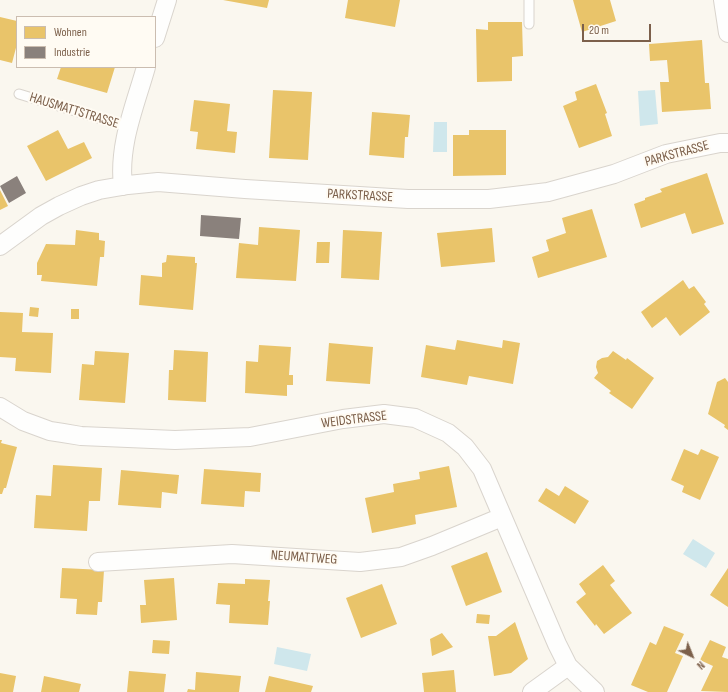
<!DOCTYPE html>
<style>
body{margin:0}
#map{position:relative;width:728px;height:692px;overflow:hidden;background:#faf7ef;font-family:"Sofia Sans Condensed",sans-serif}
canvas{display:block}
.legend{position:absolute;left:16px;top:16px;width:140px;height:52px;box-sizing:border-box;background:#fffbf3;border:1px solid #cbbdb0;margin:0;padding:5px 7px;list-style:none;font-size:12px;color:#7c604b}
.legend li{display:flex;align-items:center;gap:8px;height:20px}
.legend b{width:20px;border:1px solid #cbbdb0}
.north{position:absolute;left:672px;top:636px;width:40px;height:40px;-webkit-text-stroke:3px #fffbf3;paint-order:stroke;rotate:137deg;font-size:11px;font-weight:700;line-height:16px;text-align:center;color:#7c604b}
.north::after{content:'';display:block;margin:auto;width:14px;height:18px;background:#7c604b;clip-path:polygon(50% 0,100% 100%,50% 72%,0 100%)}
.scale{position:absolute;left:582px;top:24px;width:69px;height:18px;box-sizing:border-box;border:2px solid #7c604b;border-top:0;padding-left:5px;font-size:12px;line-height:14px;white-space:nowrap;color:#7c604b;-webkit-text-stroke:3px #fffbf3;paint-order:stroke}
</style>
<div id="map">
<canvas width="728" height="692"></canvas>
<ul class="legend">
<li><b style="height:11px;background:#e9c46a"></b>Wohnen</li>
<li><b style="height:11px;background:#8a817c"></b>Industrie</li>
</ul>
<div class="north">N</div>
<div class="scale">20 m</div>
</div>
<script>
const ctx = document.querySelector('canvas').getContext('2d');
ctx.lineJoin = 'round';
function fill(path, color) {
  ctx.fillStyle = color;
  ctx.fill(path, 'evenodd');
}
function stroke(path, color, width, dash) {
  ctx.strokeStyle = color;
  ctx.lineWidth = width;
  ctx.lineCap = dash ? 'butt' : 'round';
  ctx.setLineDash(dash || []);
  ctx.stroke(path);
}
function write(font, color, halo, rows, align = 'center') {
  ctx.font = font + ' "Sofia Sans Condensed",sans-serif';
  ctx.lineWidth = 4;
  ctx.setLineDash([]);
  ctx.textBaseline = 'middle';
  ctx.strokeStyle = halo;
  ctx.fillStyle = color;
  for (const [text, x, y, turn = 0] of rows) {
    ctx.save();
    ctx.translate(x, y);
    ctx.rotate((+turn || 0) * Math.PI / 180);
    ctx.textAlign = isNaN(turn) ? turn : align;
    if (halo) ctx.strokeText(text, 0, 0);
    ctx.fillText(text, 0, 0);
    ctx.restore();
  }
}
const water = new Path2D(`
 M655 90 658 124 640 126 638 91Z
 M434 122H447V152H433Z
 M693 539 715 553 706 568 683 554Z
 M277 647 311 654 307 671 274 664Z`);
const homes = new Path2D(`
 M223 0H269L267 8Z
 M348 0H400L395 27 345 18Z
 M573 0H610L616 21 582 32Z
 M0 17 17 21V44L12 63 0 60Z
 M488 22H522L523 56 512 57V81L477 82 476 29 488 30Z
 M702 40 705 83H709L711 109 662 112 660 82H669L667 60 650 61 649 44Z
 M61 67H115L107 93 57 79Z
 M596 84 607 113 605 114 612 136 579 148 563 106 577 100 575 92Z
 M273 90 312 92 308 160 269 158Z
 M194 100 230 104 227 131 237 132 235 153 196 149 198 132 190 131Z
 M372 112 410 115 408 137H405L404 158 369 155Z
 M58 130 68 149 84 142 92 158 46 181 27 146Z
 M469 130H506V175L453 176V135H469Z
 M707 173 724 224 692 234 685 213 641 228 634 204 645 200V198L662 192 660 189Z
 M0 190 8 206 0 210Z
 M592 209 607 257 538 278 532 257 549 251 546 240 566 233 562 218Z
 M259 227 300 230 296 281 236 278 239 243 258 245Z
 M492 228 495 262 441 267 437 233Z
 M76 230 99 233V240L105 241 104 257H100L97 286 41 281 42 275H37V263L46 244 75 245Z
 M343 230 382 232 379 280 341 278Z
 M317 242H330L329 263H316Z
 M167 255 195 257V263H197L193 310 139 305 141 275 162 277V263L166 262Z
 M683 280 689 289 694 286 706 302 704 304 710 312 680 336 666 317 652 328 641 312Z
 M30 307 39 308 38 317 29 316Z
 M71 309H79V319H71Z
 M0 312 23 313 22 332 53 333 51 373 15 371 16 358 0 357Z
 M457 340 502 348 503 340 520 343 513 384 469 376 467 385 421 377 426 345 455 350Z
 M329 343 373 347 370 384 326 381Z
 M259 345 291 347 289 375H293V385H287V396L245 393 246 361 258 362Z
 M174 350 208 352 206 402 168 400 169 370H173Z
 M95 351 129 353 125 403 79 400 82 364 94 365Z
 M613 351 626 360 627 358 654 378 632 409 609 393 611 391 594 378 598 373 596 367 597 361 602 358 608 357Z
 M725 378 728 382V430L724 427 725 425 708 414 717 382Z
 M0 440H2L1 443 17 447 6 488H4L2 494H0Z
 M684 449 698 455 701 449 719 457 700 500 682 492 684 486 671 480Z
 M53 465 102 468 100 501H89L87 531 34 528 36 495 51 496Z
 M449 466 457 507 415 515 416 524 372 533 365 498 394 492 393 484 420 479 419 472Z
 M204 469 261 473 260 492 245 491 244 507 201 504Z
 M121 470 179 475 177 494 162 492 161 508 118 505Z
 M565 486 589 501 575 524 538 501 546 488 559 496Z
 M487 552 502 592 466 606 451 566Z
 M603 565 615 581 610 585 632 613 604 634 596 624 595 626 576 602 586 594 579 584Z
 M62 568 104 570 102 602H98L97 615 76 614 77 599 60 598Z
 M728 568V607L710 595Z
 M174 578 177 620 141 623 140 605H146L144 580Z
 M245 579 270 580 268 601H270L268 625 229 623 230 605 216 604 218 583 245 584Z
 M382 584 397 624 361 638 346 598Z
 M477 614 490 615 489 624 476 623Z
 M515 622 528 659 511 673 494 676 488 636H496Z
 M664 626 684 634 675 653 683 656 667 692H648L631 685 650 642 656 645Z
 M442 633 453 647 432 656 430 639Z
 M153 640 170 641 169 654 152 653Z
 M710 640 726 647 722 657 728 659V692L701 691 713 666 700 660Z
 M454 670 456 692H424L422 673Z
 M129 671 166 674 164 692H127Z
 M196 672 241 676 239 692H187L188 689 195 690Z
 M0 673 16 676 13 692H0Z
 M44 676 81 684 79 692H41Z
 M269 676 313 686 311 692H265Z`);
const industry = new Path2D(`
 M17 176 26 193 9 203 0 186Z
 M201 215 241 218 239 239 200 236Z`);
const lane = new Path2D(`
 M529 0V24
 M19 94 128 127`);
const street = new Path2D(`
 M723 0 728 33
 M155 38 167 0
 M123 186C118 145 135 106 146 67
 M0 246 41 216 59 206 81 196 99 190 128 185 158 182 245 189 408 199H489L548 192 614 174 666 154 720 143H728
 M0 407 23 421 50 431 63 433 81 436 175 440 250 437 343 419 384 414 415 418 448 433 465 447 482 469 557 644 568 666 595 692
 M98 562 232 554 360 562 401 557 432 546 502 517
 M532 692 568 666`);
const streetNames = [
 ["HAUSMATTSTRASSE",74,111,17],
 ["PARKSTRASSE",677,154,-15],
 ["PARKSTRASSE",360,196,3],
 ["WEIDSTRASSE",354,420,-7],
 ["NEUMATTWEG",304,558,4]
];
fill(water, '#cfe7ec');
fill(homes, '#e9c46a');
fill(industry, '#8a817c');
stroke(lane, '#d9d4cd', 11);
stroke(street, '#d9d4cd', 20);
stroke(lane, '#fefefd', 9);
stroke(street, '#fefefd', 18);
write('14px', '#7c604b', '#fffbf3', streetNames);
</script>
